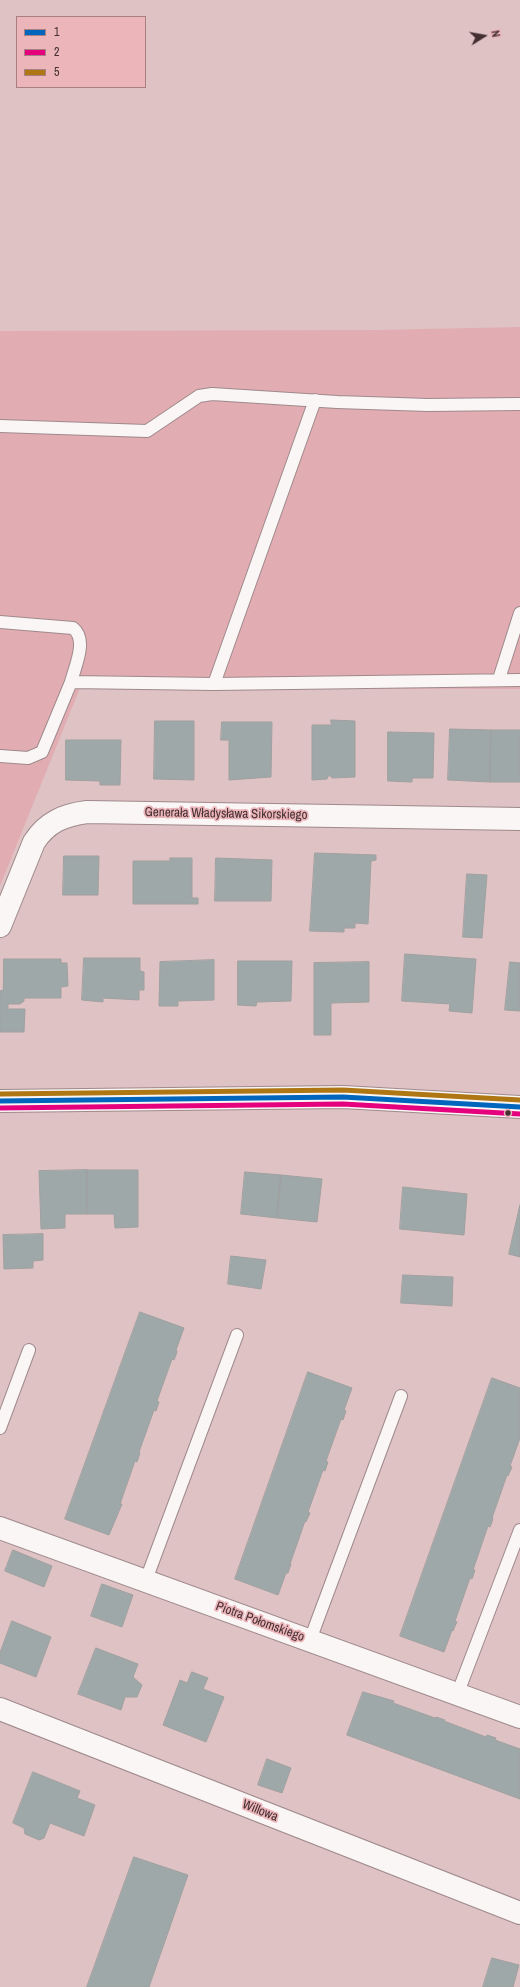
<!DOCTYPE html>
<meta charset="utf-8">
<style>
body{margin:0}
#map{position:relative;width:520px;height:1987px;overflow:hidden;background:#dec2c4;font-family:"Archivo Narrow",sans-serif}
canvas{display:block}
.legend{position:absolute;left:16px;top:16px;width:130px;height:72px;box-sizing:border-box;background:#ebb5ba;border:1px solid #a87f83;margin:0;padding:5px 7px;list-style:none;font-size:12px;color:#442f31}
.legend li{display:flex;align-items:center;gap:8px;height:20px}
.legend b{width:20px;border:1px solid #a87f83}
.north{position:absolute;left:464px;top:16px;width:40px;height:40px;-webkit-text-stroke:3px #ebb5ba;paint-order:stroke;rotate:79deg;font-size:11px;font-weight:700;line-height:16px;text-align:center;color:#442f31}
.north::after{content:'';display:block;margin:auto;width:14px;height:18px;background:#442f31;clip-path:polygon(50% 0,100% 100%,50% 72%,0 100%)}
</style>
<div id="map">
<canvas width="520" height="1987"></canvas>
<ul class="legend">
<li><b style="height:5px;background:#0065bd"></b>1</li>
<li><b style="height:5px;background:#e5007d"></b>2</li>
<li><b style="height:5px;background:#af7614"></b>5</li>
</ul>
<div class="north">N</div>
</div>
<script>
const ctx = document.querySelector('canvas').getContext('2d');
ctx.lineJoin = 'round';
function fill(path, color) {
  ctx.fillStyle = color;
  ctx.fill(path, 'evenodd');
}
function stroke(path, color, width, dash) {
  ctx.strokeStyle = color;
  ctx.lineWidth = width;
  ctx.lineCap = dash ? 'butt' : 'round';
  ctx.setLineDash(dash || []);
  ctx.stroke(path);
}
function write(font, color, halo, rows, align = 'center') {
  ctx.font = font + ' "Archivo Narrow",sans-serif';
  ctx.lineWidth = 3.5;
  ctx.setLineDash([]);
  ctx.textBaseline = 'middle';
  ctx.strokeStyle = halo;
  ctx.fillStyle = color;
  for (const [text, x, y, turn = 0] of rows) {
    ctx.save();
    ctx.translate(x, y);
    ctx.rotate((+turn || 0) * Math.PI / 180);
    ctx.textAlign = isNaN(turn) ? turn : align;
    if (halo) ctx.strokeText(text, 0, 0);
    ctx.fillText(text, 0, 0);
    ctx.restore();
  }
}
const green = new Path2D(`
 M520 327V689L80 688 0 886V331L377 330Z`);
const building = new Path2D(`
 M331 720 355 721V777L332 778 331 776H328L327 779 312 780V725H331Z
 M155 721H194V780L154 779Z
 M222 722H272L271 777 229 780V740H221Z
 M450 729 491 730 490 782 448 780Z
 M491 730H520V782H490Z
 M388 732 434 733 433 778H412V782L388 781Z
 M66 740H121L120 785H100V781L66 780Z
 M315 853 376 855V860L371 861 368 924 355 923V928H344V932L310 931Z
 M64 856H99L98 895H63Z
 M170 858H192V898H198V904H133V861H170Z
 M216 858 272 860 271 901H215Z
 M467 874 487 875 482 938 463 937Z
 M405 954 476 959 472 1013 449 1011 450 1004 402 1001Z
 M84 958H140V971L144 972V990H139V1000L103 998V1002L82 1000Z
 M4 959H61V963H67L68 986 61 987V998H24V1001L20 1004H8V1009H25L24 1032H0V991L3 990Z
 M214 960V1000L178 1001V1006H159L160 962Z
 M238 961H292L291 1001 257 1002 256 1006 238 1005Z
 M369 962V1002L331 1003V1035H314V963Z
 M510 962 520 963V1011L505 1010Z
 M87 1170V1214H65V1228L41 1229 39 1171Z
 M87 1170H138V1227L115 1228 114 1214H87Z
 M245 1172 281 1175 277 1218 241 1214Z
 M281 1175 322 1179 317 1222 277 1218Z
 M403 1187 467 1194 464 1235 400 1229Z
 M520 1205V1257L509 1254Z
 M43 1234V1260L33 1261V1268L4 1269 3 1235Z
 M231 1256 266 1260 261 1289 228 1284Z
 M403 1275 453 1277 452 1306 401 1303Z
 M140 1312 184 1328 176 1350 177 1351 176 1355 174 1360 172 1359 157 1401 159 1402 156 1411 154 1410 139 1452 140 1453 137 1462 135 1461 120 1504H122L109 1535 65 1519Z
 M308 1372 352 1388 344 1410 346 1411 343 1420 341 1419 326 1461 328 1462 325 1471 323 1470 308 1512 310 1513 306 1522 305 1521 290 1564H291L288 1573H286L278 1595 235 1579Z
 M492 1378 520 1388V1438L510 1466 512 1467 508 1476 507 1475 492 1518H493L492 1522 490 1527 488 1526 473 1570H475L472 1579 470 1578 455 1621 457 1622 455 1626 453 1631 452 1630 444 1652 400 1636Z
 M13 1550 52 1566 44 1587 5 1571Z
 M102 1584 133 1595 122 1627 91 1616Z
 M12 1621 51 1637 36 1677 0 1663V1653Z
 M96 1648 138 1664 133 1677 142 1685 137 1697H125L121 1710 78 1694Z
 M192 1672 208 1678 203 1689 224 1697 206 1742 163 1725 180 1680 187 1683Z
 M363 1692 394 1701 393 1703 435 1718 436 1717 445 1720 444 1721 486 1737 487 1735 496 1738 495 1740 520 1749V1799L347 1735Z
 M267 1759 291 1768 282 1793 258 1785Z
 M33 1772 80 1791 77 1798 95 1805 84 1836 50 1823 44 1838 39 1840 25 1834 24 1828 13 1823Z
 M134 1857 188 1875 149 1987H87Z
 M492 1958 519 1965 513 1987H483Z`);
const lane = new Path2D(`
 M0 426 147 431 199 396 212 394 337 402 428 405 520 404
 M0 622 73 628C88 640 75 666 71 682
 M499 679 520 613
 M214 684 315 400
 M0 756 28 758 42 752 71 682 214 684 520 680
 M0 1428 29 1350
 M146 1580 237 1335
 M310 1640 401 1396
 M457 1695 520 1530`);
const street = new Path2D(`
 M0 926 34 842C47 822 64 815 87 812L520 819
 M0 1528 520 1717
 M0 1709 520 1913`);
const secondary = new Path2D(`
 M0 1101 343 1097 520 1107`);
const bus1 = new Path2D(`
 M0 1101 343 1097 520 1107`);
const bus2 = new Path2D(`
 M0 1108 343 1104 520 1114`);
const bus3 = new Path2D(`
 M0 1094 343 1090 520 1100`);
const markers = [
 [508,1113,3.5,"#442f31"]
];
const streetNames = [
 ["Generała Władysława Sikorskiego",226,814,1],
 ["Piotra Połomskiego",260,1622,20],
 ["Willowa",260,1811,22]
];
fill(green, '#e1adb2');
fill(building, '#9fa8a8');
stroke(building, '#a0a0a0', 1);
stroke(lane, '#9f898b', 14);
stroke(street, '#9f898b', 24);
stroke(secondary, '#9f898b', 24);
stroke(lane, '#faf6f6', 12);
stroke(street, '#faf6f6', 22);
stroke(secondary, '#faf6f6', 22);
stroke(bus1, '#0065bd', 5);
stroke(bus2, '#e5007d', 5);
stroke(bus3, '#af7614', 5);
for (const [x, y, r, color] of markers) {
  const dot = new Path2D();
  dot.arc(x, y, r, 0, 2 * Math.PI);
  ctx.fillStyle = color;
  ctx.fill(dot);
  stroke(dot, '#ebb5ba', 1.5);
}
write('13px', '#442f31', '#ebb5ba', streetNames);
</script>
